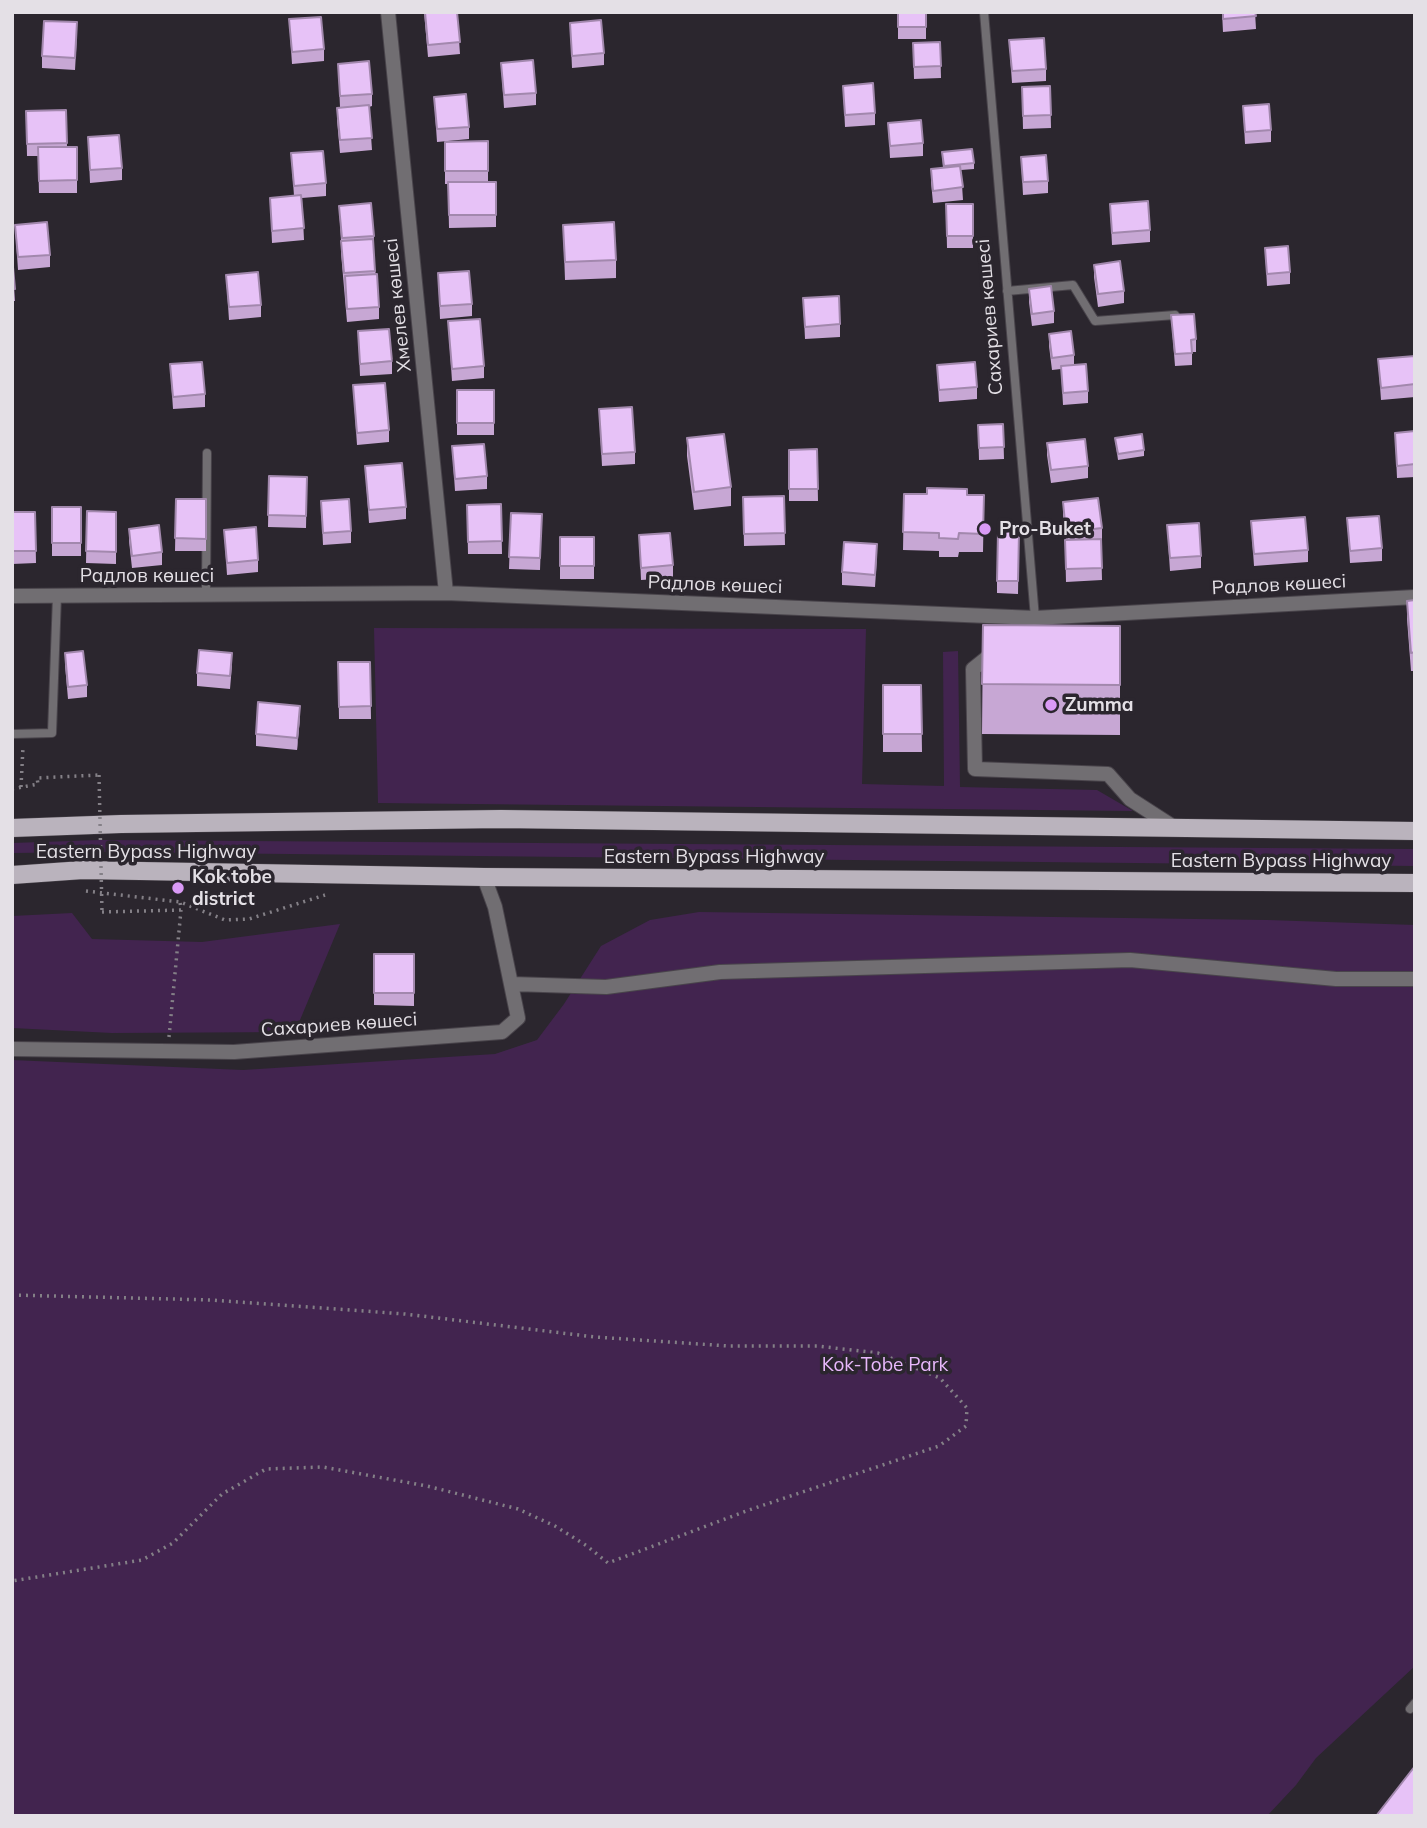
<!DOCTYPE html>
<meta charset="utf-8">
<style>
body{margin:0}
#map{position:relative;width:1427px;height:1828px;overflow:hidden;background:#2b262e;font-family:Mulish,sans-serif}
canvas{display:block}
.frame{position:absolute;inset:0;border:14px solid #e4e0e6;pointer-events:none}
</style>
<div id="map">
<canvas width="1427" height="1828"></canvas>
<div class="frame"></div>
</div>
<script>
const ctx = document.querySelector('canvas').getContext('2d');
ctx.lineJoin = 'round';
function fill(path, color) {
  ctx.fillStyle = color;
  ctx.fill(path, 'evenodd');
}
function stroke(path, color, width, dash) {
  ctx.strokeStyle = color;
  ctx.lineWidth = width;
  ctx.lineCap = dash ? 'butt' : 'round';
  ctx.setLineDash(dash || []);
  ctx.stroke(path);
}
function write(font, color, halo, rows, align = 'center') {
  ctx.font = font + ' Mulish,sans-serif';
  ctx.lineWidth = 7;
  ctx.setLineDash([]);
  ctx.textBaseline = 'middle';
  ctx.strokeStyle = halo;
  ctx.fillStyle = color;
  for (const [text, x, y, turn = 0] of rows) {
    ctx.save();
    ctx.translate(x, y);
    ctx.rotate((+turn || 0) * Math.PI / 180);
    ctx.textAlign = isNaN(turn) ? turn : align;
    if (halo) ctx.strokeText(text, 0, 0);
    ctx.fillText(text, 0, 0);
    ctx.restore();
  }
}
const green = new Path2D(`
 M374 628 866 629 862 784 944 786 943 652 958 651 960 787 1097 790 1133 811 378 803Z
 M100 840 1415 849V866L101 852 12 853V843Z
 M699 912 1268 920 1415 925V1666L1316 1758 1296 1785 1267 1816H12V1060L243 1070 495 1054 537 1040 564 1004 601 946 650 920Z
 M72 913 92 939 202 942 340 924 295 1032 112 1033 12 1028V916Z`);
const path = new Path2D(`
 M21 787 23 747
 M12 789 38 784 37 778 99 775
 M86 891 180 902 225 920 249 919 325 895
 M102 912 181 910 180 902
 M169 1037 181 910
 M12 1295 211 1300 405 1314 595 1337 729 1346H817L878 1353 940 1378 967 1408 966 1426 939 1446 749 1510 608 1563 587 1546 555 1526 518 1509 427 1486 323 1467 266 1469 222 1494 173 1543 142 1560 12 1581`);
const service = new Path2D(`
 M984 12 1035 618
 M1007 291 1073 285 1095 321 1175 315
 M206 594 207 453
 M12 734 52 733 57 596
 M1410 1709 1415 1703`);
const minor = new Path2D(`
 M388 12 446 593
 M12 596 446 593 1035 618 1415 597
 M992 650 993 653 973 669 975 769 1108 774 1130 799 1175 828
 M512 984 606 987 720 972 1130 960 1336 979H1415
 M12 1049 234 1052 502 1032 518 1018 495 907 484 877`);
const primary = new Path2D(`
 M12 828 121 824 501 819 1415 831
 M12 875 83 870 484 877 1415 883`);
const pathBridge = new Path2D(`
 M99 775 102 912`);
const wall = new Path2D(`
 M424 12H457L460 54 428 57Z
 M898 12H926V39H898Z
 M1222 12H1255L1256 29 1223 32Z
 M289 19 324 49V61L292 64Z
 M570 23 604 53V65L572 68Z
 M77 35 75 70 42 68V56Z
 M1009 40 1046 69V81L1012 83Z
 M940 42 941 78 914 79 913 43Z
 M501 63 536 93V105L504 108Z
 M338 64 372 94V106L369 107 372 150 340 153 337 120V108L340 107Z
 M843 86 875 113V125L845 127Z
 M1050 86 1051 128 1023 129 1022 87Z
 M434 97 469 127V139L437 142Z
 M1243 106 1271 130V142L1245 144Z
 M66 110 67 147H77V193H39L38 156H27L26 111Z
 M888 123 923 143V156L890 158Z
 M88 137 122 168V180L90 183Z
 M488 141V182H496V227L449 228 448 184H445V142Z
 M942 152 974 163V169L961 170 963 200 933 203 931 182V169L943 168Z
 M291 153 326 183V196L302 198 304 240 272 243 270 198 294 196Z
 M1021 157 1048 181V193L1023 195Z
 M946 204H973V248H947Z
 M1110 204 1150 230V242L1112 245Z
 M339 206 374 236 373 248 379 307V319L347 322 341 253V241Z
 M15 225 50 255V267L18 270Z
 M563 225 616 260V278L565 280Z
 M1265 248 1290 272V284L1267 286Z
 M12 256 15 301H12Z
 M1094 265 1124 291V303L1098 307 1094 277Z
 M438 273 472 304V316L440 319Z
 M226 275 261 305V317L229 320Z
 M1029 289 1054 311V323L1032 326 1029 302Z
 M803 298 840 324V337L805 339Z
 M1171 315 1196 339V352H1192V365L1175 366Z
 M448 321 484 366V378L452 381Z
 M358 331 392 361V374L360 376Z
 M1049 334 1074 355V365L1088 391V403L1063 405 1061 369 1052 370 1049 346Z
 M1415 356V397L1381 400 1378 359Z
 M170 364 205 394V407L173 409Z
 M937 365 977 387V399L939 402Z
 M353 385 389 430V442L357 445Z
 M457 390H494V435H457Z
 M599 409 635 452V464L602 466Z
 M1003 424 1004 459 979 460 978 425Z
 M1415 431V477L1397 478 1395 433Z
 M687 438 731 487V506L694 510 687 456Z
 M1115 438 1144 450V456L1118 460Z
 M1047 443 1088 466V478L1051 483 1047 455Z
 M452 446 487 476V489L455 491Z
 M817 449 818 501H789V450Z
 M365 466 406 507V519L369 523Z
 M269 476 307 477 306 528 268 527Z
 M904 494 984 495 983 552H959L958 557H939V551L903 550Z
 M784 496 785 545 744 546 743 497Z
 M176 499H206V551H175Z
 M321 501 351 531V543L323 545Z
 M1063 502 1102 528V541H1101L1102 580 1066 582 1065 540H1066L1063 515Z
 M501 504 502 554H468L467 505Z
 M52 507H81V556H52Z
 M87 511 116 512V564L86 563Z
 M12 512H35L36 563 12 564Z
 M511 513 542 514 540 570 509 569Z
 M1347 518 1382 548V561L1350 563Z
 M1251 521 1308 550V562L1254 566Z
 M1167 525 1201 556V568L1170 571Z
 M129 529 162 552V565L132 568 129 541Z
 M224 530 258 560V572L227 575Z
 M1019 532 1018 594 997 593V581Z
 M639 535 673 565V578L641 580Z
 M560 537H594V579H560Z
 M877 557 875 587 842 585V572Z
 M1415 600V671H1411L1407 619V601Z
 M983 625 1120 626V735L982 734Z
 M65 653 87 685V697L68 699 65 665Z
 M338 662H370L371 719H339Z
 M232 665 230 689 197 686V673Z
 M883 685H921L922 752H883Z
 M300 718 297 750 256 746V734Z
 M374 954H414V1006L374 1005Z`);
const shadedWall = new Path2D(`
 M300 706V718L297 750V738Z`);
const building = new Path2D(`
 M425 12H457L460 42 428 45Z
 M898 12H926V27H898Z
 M1223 12H1255L1256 16 1223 19Z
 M321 17 324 49 292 52 289 19Z
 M601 20 604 53 572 56 570 23Z
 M44 21 77 22 75 58 42 56Z
 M1044 38 1046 69 1012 71 1009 40Z
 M940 42 941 66 914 67 913 43Z
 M533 60 536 93 504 95 501 63Z
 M369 61 372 94 340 96 338 64Z
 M873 83 875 113 845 115 843 86Z
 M1050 86 1051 115 1023 116 1022 87Z
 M466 94 469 127 437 129 434 97Z
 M1269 104 1271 130 1245 132 1243 106Z
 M369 105 372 138 340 140 337 108Z
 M66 110 67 143 27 144 26 111Z
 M921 120 923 143 890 146 888 123Z
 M119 135 122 168 90 170 88 137Z
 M488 141V171H445V142Z
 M38 147H77V180L39 181Z
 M972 149 974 163 944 166 942 152Z
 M323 151 326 183 294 186 291 153Z
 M1046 155 1048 181 1023 182 1021 157Z
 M960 166 963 187 933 191 931 169Z
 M448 182H496V215H449Z
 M301 195 304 228 272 231 270 198Z
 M1148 201 1150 230 1112 233 1110 204Z
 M371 203 374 236 342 238 339 206Z
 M946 204H973V236H947Z
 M47 222 50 255 18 257 15 225Z
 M614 222 616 260 565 262 563 225Z
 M373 239 375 271 344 273 341 241Z
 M1288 246 1290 272 1267 274 1265 248Z
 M12 256 15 289H12Z
 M1120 261 1124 291 1098 294 1094 265Z
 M469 271 472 304 440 306 438 273Z
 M258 272 261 305 229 307 226 275Z
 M377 274 379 307 347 309 345 276Z
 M1051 286 1054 311 1032 314 1029 289Z
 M839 296 840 324 805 327 803 298Z
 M1194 314 1196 339 1191 340 1192 353 1175 354 1171 315Z
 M480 319 484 366 452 369 448 321Z
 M389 329 392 361 360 364 358 331Z
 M1071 331 1074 355 1052 358 1049 334Z
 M1415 356V384L1381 388 1378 359Z
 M202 362 205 394 173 397 170 364Z
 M975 362 977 387 939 390 937 365Z
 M1086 364 1088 391 1063 393 1061 366Z
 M385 383 389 430 357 433 353 385Z
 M457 390H494V423H457Z
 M632 407 635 452 602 454 599 409Z
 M1003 424 1004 447 979 448 978 425Z
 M1415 431V464L1397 466 1395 433Z
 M724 434 731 487 694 492 687 438Z
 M1142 434 1144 450 1118 454 1115 438Z
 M1085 439 1088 466 1051 470 1047 443Z
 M484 444 487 476 455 479 452 446Z
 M817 449 818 489H789V450Z
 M402 463 406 507 369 510 365 466Z
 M269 476 307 477 306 516 268 515Z
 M927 488 967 489V495H984L983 534 959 533 958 539 939 538V533L903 532 904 494H927Z
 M784 496 785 533 744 534 743 497Z
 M1098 498 1102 528 1066 532 1063 502Z
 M176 499H206V539L175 538Z
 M349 499 351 531 323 533 321 501Z
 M501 504 502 541 468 542 467 505Z
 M52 507H81V543H52Z
 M87 511 116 512V552L86 551Z
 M12 512H35L36 551H12Z
 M511 513 542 514 540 558 509 557Z
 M1379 516 1382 548 1350 551 1347 518Z
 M1305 517 1308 550 1254 554 1251 521Z
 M1199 523 1201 556 1170 558 1167 525Z
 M159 525 162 552 132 556 129 529Z
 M256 527 258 560 227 563 224 530Z
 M998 532H1019L1018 581H997Z
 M670 533 673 565 641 568 639 535Z
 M560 537H594V566H560Z
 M1101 539 1102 568 1066 569 1065 540Z
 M844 542 877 544 875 575 842 572Z
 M1415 600V652L1411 653 1407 601Z
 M983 625 1120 626V685L982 684Z
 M199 650 232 653 230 676 197 673Z
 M83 651 87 685 68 687 65 653Z
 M338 662H370L371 706 339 707Z
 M883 685H921L922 734H883Z
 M258 702 300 706 297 738 256 734Z
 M374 954H414V993H374Z
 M1415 1766V1816H1376Z`);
const markers = [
 [985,529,7,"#da9af6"],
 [1051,705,7,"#da9af6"],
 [178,888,7,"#da9af6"]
];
const streetNames = [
 ["Хмелев көшесі",398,305,-96],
 ["Сахариев көшесі",990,317,-95],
 ["Радлов көшесі",147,576],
 ["Радлов көшесі",715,585,2],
 ["Радлов көшесі",1279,585,-3],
 ["Eastern Bypass Highway",146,852],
 ["Eastern Bypass Highway",714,857],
 ["Eastern Bypass Highway",1281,861],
 ["Сахариев көшесі",339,1025,-4]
];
const poiNames = [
 ["Pro-Buket",999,529],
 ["Zumma",1065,705],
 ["Kok tobe",192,877],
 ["district",192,899]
];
const parkNames = [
 ["Kok-Tobe Park",885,1365]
];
fill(green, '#42244f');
stroke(service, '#49444b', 10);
stroke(minor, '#49444b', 16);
stroke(primary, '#49444b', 19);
stroke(path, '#848087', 3.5, [2, 5]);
stroke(service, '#716e72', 8);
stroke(minor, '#716e72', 14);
stroke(primary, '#bab3bd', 18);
stroke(pathBridge, '#848087', 3.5, [2, 5]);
fill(wall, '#c7a7d4');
fill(shadedWall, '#a288ad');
fill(building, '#e7c2f7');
stroke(building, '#a288ad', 2);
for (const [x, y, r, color] of markers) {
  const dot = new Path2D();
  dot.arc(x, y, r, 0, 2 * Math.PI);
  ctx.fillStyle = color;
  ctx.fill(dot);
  stroke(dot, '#2b262e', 2.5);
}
write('19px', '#e4e0e6', '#2b262e', streetNames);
write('bold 19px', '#e4e0e6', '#2b262e', poiNames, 'left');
write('19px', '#e8b8fc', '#2b262e', parkNames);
</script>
